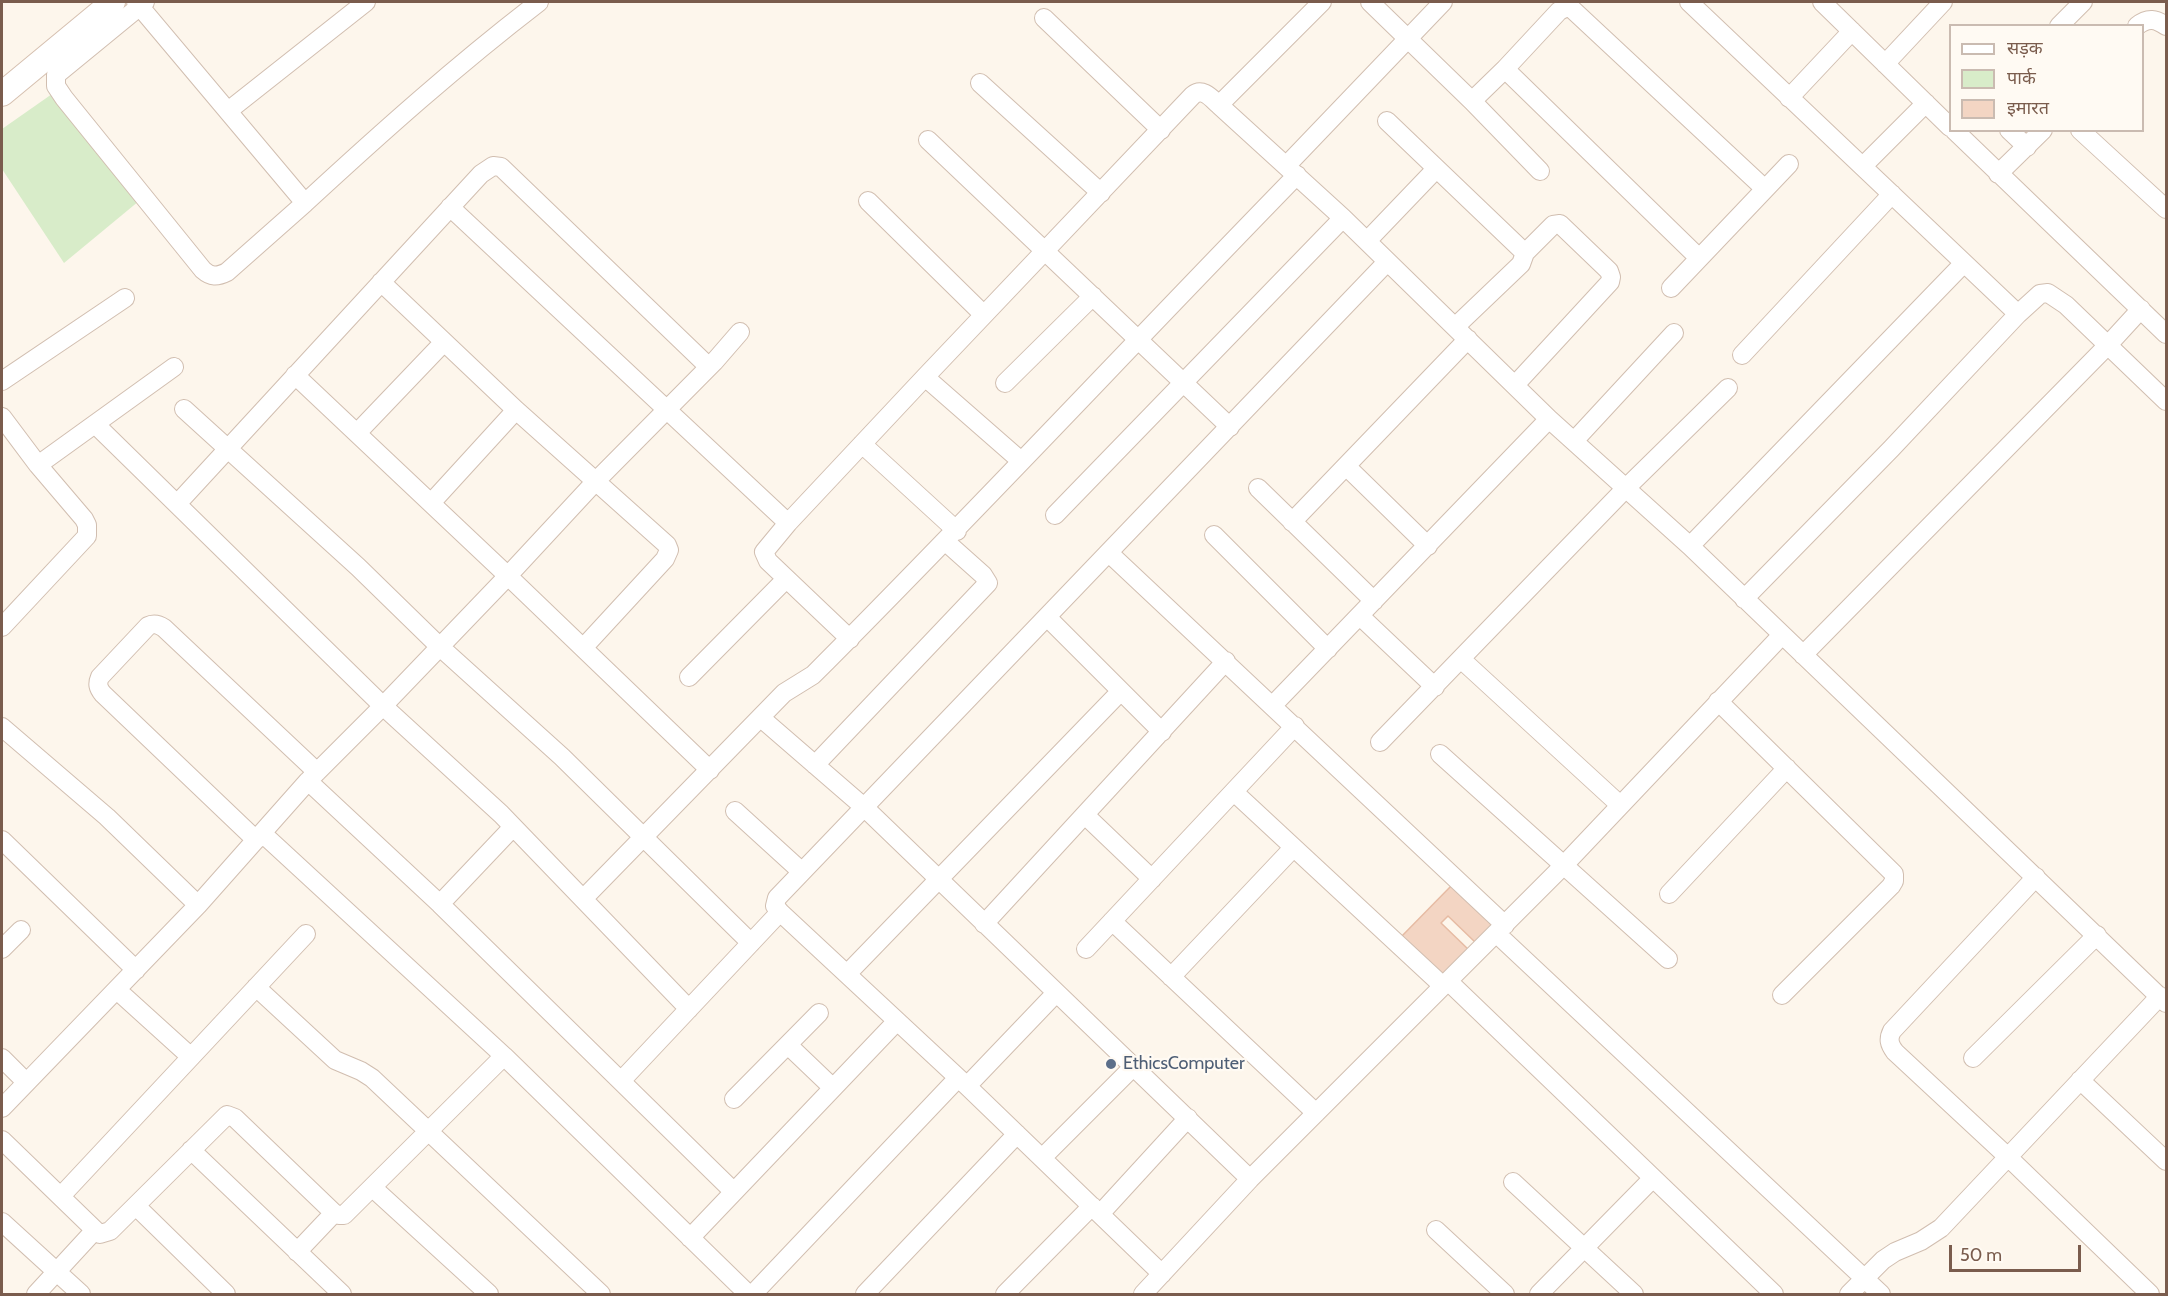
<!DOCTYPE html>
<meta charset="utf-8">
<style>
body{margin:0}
#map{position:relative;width:2168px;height:1296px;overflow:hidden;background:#fdf6ec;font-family:Cabin,"Noto Sans Devanagari",sans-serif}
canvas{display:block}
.frame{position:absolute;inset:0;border:3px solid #7a5c4d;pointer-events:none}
.legend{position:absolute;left:1949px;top:24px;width:195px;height:108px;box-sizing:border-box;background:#fffaf3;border:2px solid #cabbb1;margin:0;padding:8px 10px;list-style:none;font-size:18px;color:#7a5c4d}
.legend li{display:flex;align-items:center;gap:12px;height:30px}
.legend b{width:30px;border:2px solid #cabbb1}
.scale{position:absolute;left:1949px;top:1245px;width:132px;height:27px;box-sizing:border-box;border:3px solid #7a5c4d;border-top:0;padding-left:8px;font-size:18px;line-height:21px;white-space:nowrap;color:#7a5c4d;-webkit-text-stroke:4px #fffaf3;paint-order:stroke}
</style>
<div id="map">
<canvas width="2168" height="1296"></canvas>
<div class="frame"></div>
<ul class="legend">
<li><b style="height:8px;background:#fff"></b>सड़क</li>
<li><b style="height:16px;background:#d8ecc9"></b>पार्क</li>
<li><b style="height:16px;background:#f3d5c3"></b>इमारत</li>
</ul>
<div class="scale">50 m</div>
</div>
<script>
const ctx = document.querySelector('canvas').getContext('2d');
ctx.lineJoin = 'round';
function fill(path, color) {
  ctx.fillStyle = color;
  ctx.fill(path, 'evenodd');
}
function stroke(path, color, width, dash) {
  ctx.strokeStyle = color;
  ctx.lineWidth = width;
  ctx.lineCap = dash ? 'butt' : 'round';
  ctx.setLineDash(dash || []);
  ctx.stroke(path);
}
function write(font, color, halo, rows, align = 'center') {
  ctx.font = font + ' Cabin,sans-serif';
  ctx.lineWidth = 4.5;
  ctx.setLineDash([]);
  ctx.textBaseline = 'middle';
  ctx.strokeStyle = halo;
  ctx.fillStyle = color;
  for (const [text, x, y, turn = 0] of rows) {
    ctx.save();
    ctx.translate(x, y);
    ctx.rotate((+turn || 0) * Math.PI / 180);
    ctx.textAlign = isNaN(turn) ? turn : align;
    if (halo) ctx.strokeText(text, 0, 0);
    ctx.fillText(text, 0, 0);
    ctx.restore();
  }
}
const green = new Path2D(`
 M52 94 139 201 64 263 2 169V129Z`);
const building = new Path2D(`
 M1452 885 1493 925 1476 943 1448 916 1441 923 1470 951 1442 980 1399 939Z`);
const minor = new Path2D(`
 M136 2 305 203C382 132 457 65 539 2
 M145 2 56 75V86L64 98 203 270C211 277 217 277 227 272L305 203
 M1370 2 1472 101 1540 171
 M1689 2 2018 314
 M1822 2 1950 127
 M1044 18 1161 130
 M2059 26 2083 2
 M2137 26C2148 17 2156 19 2166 26
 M1885 64 1943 2
 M1505 69 1699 258
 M980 83 1101 193
 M1789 98 1852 31
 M1472 101 1505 69 1559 11 1567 7 1572 9 1765 189
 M1219 105 1322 2
 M228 111 366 2
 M1387 121 1525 253 1521 264 1455 327
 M1954 130 2166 334
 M2009 130 2027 147
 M2080 130 2166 209
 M928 140 1230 427
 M1286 166 1443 2
 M1863 166 1926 103
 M1998 174 2043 130
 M868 201 984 315
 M450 207 788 523
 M1367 241 1436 169
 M381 282 516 410 667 545 669 550 665 559 583 648
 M1671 288 1789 164
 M1742 355 1892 194
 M295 375 508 576 710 770
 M925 377 1021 461
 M2 381 125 298
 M1005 383 1093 296
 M1515 385 1610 282 1611 277 1609 271 1560 224 1553 225 1525 253
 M184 409 358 567 439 646 562 757 751 943
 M2 417 38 465 84 519 87 525V536L2 627
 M95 424 383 706 501 814 689 1009
 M357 433 444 342
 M1574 441 1674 333
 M862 444 957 531
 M38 465 174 367
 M1346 466 1428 546
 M1258 488 1374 601
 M431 503 516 410
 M177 504 481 174 493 166 501 167 709 367
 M1055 515 1343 218
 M1292 522 1468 339
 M1214 535 1328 649
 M1690 546 1964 263
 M1109 553 1505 925
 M1744 599 1891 449 2018 314 2040 294 2048 293 2066 305 2166 401
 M1360 616 1435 687
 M1047 617 1162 732
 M850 639 768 561 764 552 788 523 925 377 1193 95C1203 87 1212 99 1219 105L1343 218 1549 419 1690 546 2166 1003
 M1803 655 2108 345 2141 309
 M1462 660 1620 805
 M689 677 786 579
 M1718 701 1894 874V881L1891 886 1782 995
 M1273 705 1549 419
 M761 718 865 808 1250 1179
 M2 727 107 817 198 905
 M1380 742 1626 488 1728 388
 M1440 754 1668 959
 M815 765 988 583 983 575 946 542
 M308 781 440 904 734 1192
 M1234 792 1443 986
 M735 811 802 872
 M1085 815 1152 879
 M2 840 136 970
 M256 840 103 694C98 688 97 684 100 677L148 626C154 623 158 624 164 628L317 772
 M2036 877 1892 1031C1888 1039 1889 1044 1895 1052L2008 1157 2150 1294
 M1669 894 1787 768
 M583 899 784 693 813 675C977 511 1135 341 1297 175
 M440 904 513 827
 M780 912 967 1086 1162 1274
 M1112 921 1316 1113
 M984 924 1226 661
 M1497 934 1881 1294
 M2 949 21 930
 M1086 949 1295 726
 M847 974 1120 692
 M1171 977 1293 848
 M1448 981 1774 1294
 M256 987 335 1060 361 1071 372 1078 601 1294
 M117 990 191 1057
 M788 1045 833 1088
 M504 1056 748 1294
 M2 1058 26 1082
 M1973 1058 2097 935
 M2080 1080 2166 1161
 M621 1081 780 912 775 906 777 898 1387 262
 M967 1086 1056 993
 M734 1099 819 1013
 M2 1108 198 905 308 781 383 706 504 580 595 482 714 362 740 332
 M2 1140 95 1230 36 1294
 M191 1150 342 1294
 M1042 1158 1133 1067
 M1513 1182 1634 1294
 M373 1188 489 1294
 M61 1196 306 934
 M136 1206 226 1294
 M1100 1214 1188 1118
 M2 1222 81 1294
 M95 1230 100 1234 110 1231 227 1115 235 1118 334 1213 339 1215H344L504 1056 262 833
 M1436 1230 1505 1294
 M690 1238 897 1021
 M297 1252 334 1213
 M753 1294 958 1078
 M865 1294 1017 1134
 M1005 1294 1092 1206
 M1143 1294 1250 1179 1564 865 1782 635
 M1539 1294 1653 1178
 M1849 1294 1883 1260 1895 1252 1921 1241 1941 1228 2160 996`);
const secondary = new Path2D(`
 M2 94 113 2`);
const markers = [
 [1111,1064,6,"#5c6f8a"]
];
const serviceNames = [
 ["EthicsComputer",1123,1064]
];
fill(green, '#d8ecc9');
fill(building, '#f3d5c3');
stroke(building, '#e6bba3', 1.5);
stroke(minor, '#d1beb0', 20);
stroke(secondary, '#d6c0b0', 26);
stroke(minor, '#fff', 18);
stroke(secondary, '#fff', 24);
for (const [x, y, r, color] of markers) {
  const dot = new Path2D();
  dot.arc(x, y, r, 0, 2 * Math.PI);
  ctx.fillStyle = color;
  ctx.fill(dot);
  stroke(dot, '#fffaf3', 2);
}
write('18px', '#4e5e75', '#fffaf3', serviceNames, 'left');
</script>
